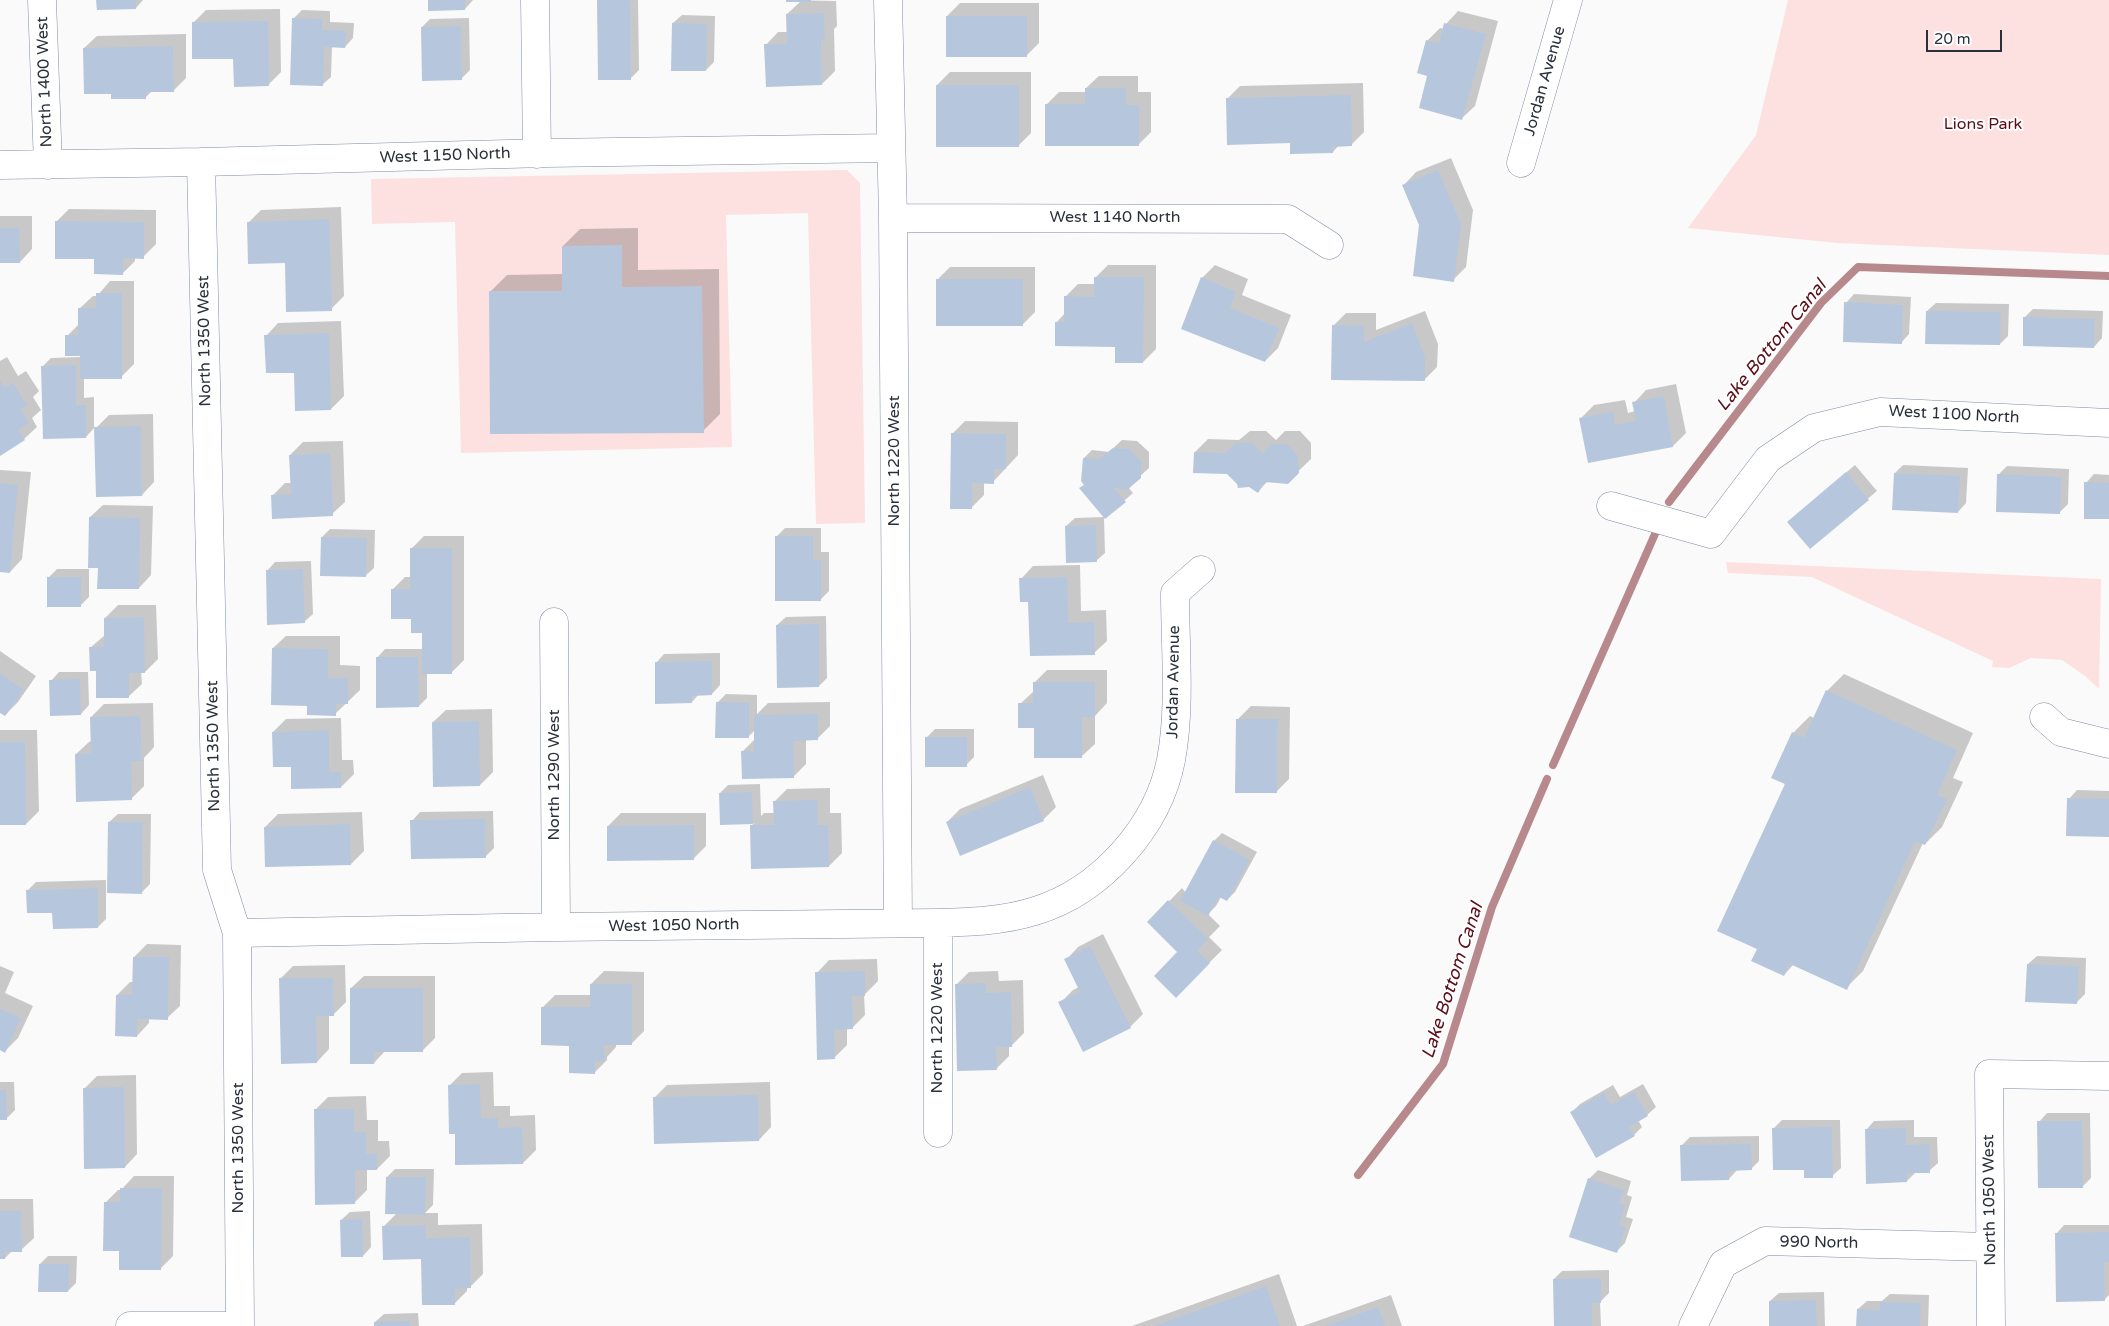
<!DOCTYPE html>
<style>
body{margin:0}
#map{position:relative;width:2109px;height:1326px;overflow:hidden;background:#fafafa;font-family:"Varela Round",sans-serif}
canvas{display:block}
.scale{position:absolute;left:1926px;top:30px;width:76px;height:22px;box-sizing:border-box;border:2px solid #2a3039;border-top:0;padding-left:6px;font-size:15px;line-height:18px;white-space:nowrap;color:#2a3039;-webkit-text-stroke:4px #fff;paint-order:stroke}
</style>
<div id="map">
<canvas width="2109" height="1326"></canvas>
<div class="scale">20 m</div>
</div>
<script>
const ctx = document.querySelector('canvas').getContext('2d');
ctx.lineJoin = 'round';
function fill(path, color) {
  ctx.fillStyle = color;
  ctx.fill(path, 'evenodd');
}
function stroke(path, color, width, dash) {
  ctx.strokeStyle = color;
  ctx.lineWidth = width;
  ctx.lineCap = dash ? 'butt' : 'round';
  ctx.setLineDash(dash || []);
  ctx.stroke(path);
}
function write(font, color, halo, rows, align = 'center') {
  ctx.font = font + ' "Varela Round",sans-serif';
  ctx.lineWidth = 4;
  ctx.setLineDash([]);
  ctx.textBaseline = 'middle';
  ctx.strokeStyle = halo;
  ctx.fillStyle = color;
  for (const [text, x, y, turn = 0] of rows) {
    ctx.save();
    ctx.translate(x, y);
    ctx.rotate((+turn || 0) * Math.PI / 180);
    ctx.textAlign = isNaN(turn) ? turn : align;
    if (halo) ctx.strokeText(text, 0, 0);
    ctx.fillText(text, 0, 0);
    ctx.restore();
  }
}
const green = new Path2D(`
 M1788 0H2109V255L1837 243 1688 228 1756 135Z
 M847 170 860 183 865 523 816 524 808 213 726 215 732 447 461 453 455 222 372 224 371 179Z
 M1726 562 2101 579 2099 689 2085 676 2062 660 2031 658 2009 668 1992 667 1993 661 1812 577 1728 573Z`);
const shadow = new Path2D(`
 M98 0H143L136 8Z
 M429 0H473L465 9Z
 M598 0H638L639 70 630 79Z
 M787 0 836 1 837 26 834 29 835 71 822 84 766 45 778 32H788L787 14 801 1Z
 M960 3H1039V43L1026 56 947 16Z
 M280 9 281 72 268 85 193 23 206 10Z
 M302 10 330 11V22L354 23 353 38 345 47 332 46 331 77 322 85 294 18Z
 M1458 11 1498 21 1475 106 1462 118 1429 75 1427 41 1440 28 1444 29 1446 24Z
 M682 15 715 16 714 62 706 70 673 23Z
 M469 18 470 70 461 79 422 27 430 19Z
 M186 34V78L173 91H152L145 98 112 92 84 48 97 36Z
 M950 72H1031V133L1018 146 937 85Z
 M1099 76H1138V92H1151V132L1138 145 1046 105 1059 92H1086V88Z
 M1363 83 1364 132 1351 145H1339L1333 152 1291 142 1227 99 1240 86Z
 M1451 158 1473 210 1466 267 1453 280 1420 225 1404 185 1416 172Z
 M341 207 344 296 331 309 248 223 261 210Z
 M69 209 156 210V244L143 257H135V261L122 274 95 258 56 222Z
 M0 216H32V249L20 262H0Z
 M638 228V270L719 269 720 414 703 431 490 292 507 275 563 274V246L580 229Z
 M1108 265H1156V349L1143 362 1116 345 1056 323 1065 313V297L1078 284H1096V277Z
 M1215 265 1248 279 1242 295 1291 315 1278 348 1265 361 1202 278Z
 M950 267H1035V312L1022 325 937 280Z
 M110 281H134V364L121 377H84V398L94 397V428L86 437 43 366 51 358 81 357 67 336 80 323V308L93 296H97Z
 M1854 294 1911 297 1909 334 1901 343 1846 303Z
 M1936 303 2009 304 2008 336 2000 344 1927 311Z
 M2033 309 2103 311 2102 338 2094 347 2025 317Z
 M1425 311 1438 344 1437 367 1424 380 1333 326 1346 313H1376V330Z
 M341 321 344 396 331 409 295 371 266 336 278 323Z
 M7 357 18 376 26 371 39 391 33 397 41 410 32 418 37 427 24 439 0 453V361Z
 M1676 384 1686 433 1673 446 1581 418 1594 405 1625 400 1628 413 1635 411 1634 403 1646 390Z
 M153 414 154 482 142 495 96 428 109 415Z
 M965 421 1018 422V455L993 482H984V495L971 508 952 434Z
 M1250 431H1266L1276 440 1285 431H1300L1311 443V459L1287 482 1268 481 1258 491 1250 485 1238 484 1227 473 1195 452 1208 439 1239 440Z
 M1122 440 1137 441 1149 452V468L1128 487 1133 493 1104 518 1105 553 1096 561 1066 526 1075 518 1105 517 1085 485 1084 458 1092 450 1109 452Z
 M343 441 345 502 332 514 272 496 285 483H291L290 455 303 442Z
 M1855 465 1877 491 1810 547 1788 522Z
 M1903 465 1968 468 1966 503 1958 512 1895 473Z
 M2007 466 2069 469 2068 504 2059 513 1998 475Z
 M0 470 31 472 22 559 10 572 0 571Z
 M2094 474 2109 475V518L2086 483Z
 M103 505 153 506 151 575 139 588 99 567 90 517Z
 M785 528H821V552H829V591L820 600 776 537Z
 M330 529 375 530 374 568 365 576 322 537Z
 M424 536H464V660L451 673H427V698L419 706 377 658 385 649H423V632L392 590 405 577H411V549Z
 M311 561 313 614 304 622 267 571 275 562Z
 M1080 565 1081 611 1106 610 1107 641 1094 653 1030 600 1021 579 1033 566Z
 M57 569H89V597L81 605 48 578Z
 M118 605H156L158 659 145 672H141L142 684 129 696 97 670 90 648 105 635V618Z
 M826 616 827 678 819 686 777 625 786 617Z
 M286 636H340V665L360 666V690L335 714 309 705 273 648Z
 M0 651 36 676 18 702 5 715 0 711Z
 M720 653V685L712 694H699L692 702 656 663 664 654Z
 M1047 670H1107V703L1095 716V744L1082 756 1035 727 1020 704 1034 691V683Z
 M59 672H88L89 705 81 714 51 681Z
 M1844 674 1973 733 1953 778 1963 782 1942 827 1925 844 1923 843 1863 971 1846 988 1794 964 1784 975 1758 949 1793 733 1810 716 1814 718 1827 691Z
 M726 694 757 695V714L768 703 830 702V726L817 739H806V764L793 777 742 752 755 739V730L748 737 717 703Z
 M153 703 154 747 144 758V786L131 799 76 754 89 742 92 741 91 717 104 704Z
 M1251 706 1290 707 1289 779 1276 792 1238 719Z
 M492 709 493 772 480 785 433 722 446 710Z
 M341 718 342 760H353L354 774 341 787 292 766 273 732 286 719Z
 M935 729H974V757L966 765 926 738Z
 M0 730H37L39 811 26 824H0Z
 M1043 775 1056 807 1043 820 947 822 960 809Z
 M760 784 761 816 764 813H775L774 802 787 789 830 788V813H841L842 853 829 866 751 826 754 823 721 824 720 793 728 785Z
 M2077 790 2109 791V836L2069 799Z
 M493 811 494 848 485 857 412 821 420 812Z
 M362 812 364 851 351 864 265 827 278 814Z
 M621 813H706V846L693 859 608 826Z
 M118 814H151L150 884 141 893 106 892V919L98 927 54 911 28 890 36 882 106 880V892H108L109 822Z
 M1222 833 1257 852 1235 892 1227 900 1221 897 1216 906 1208 914 1220 926 1209 937 1222 950 1176 996 1179 952 1149 922 1182 888 1186 893 1214 841Z
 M1103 934 1143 1014 1130 1027 1060 1003 1073 990 1079 987 1066 960 1078 947Z
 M147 944 181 945 180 1006 167 1018H149V1023L137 1036 117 995 130 982H134V957Z
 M2037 956 2086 958 2085 994 2076 1003 2028 964Z
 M877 959 878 981 864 995 865 1015 852 1028H847V1045L834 1058 817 973 829 960Z
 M345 965 346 1002 333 1015H329V1049L317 1062 280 979 293 966Z
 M0 966 14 972 5 993 33 1006 18 1038 5 1051 0 1049Z
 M604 971 644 972V1031L631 1044H616V1047L607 1057V1060L594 1073 542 1008 555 995H591V984Z
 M998 971 999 981 1023 980 1024 1033 1011 1046H1009V1056L996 1069 956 985 969 972Z
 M364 976H435V1038L423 1050H386L374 1063 351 988Z
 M493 1072 494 1106H510V1116L535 1115 536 1150 523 1163 456 1132 449 1086 462 1073Z
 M136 1075 137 1154 125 1167 84 1089 97 1076Z
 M0 1082H14L15 1110 6 1119H0Z
 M770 1082 771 1127 759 1140 654 1098 667 1085Z
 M1643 1084 1656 1107 1647 1115 1638 1120 1642 1127 1634 1135 1572 1112 1580 1104 1613 1085 1620 1097Z
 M366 1096 367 1120H378V1141H389L390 1156 377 1169H367V1190L354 1203 315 1110 328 1097Z
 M2047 1113H2090L2091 1178 2082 1187 2039 1122Z
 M1782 1120H1840L1841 1168 1832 1176 1805 1168 1773 1129Z
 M1914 1120V1137H1937L1938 1163 1929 1171 1915 1173 1907 1181 1866 1130 1874 1121Z
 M1759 1136V1161L1751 1169 1737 1170 1729 1179 1681 1146 1690 1137Z
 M395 1169H434L433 1205 425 1213H438V1225L482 1224 483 1274 470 1287H467V1291L454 1304 422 1258 384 1226 397 1213 387 1177Z
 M1598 1170 1631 1181 1627 1195 1632 1197 1626 1217 1633 1219 1625 1243 1617 1251 1589 1179Z
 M134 1176H174L173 1256 160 1269 120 1250 105 1203 118 1190H121Z
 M0 1199H33L34 1238 21 1250 12 1251 5 1258H0Z
 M370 1211 371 1247 363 1256 341 1220 350 1212Z
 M2064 1225H2109V1295L2104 1300 2056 1234Z
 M48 1256H77L76 1283 68 1291 40 1264Z
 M1609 1270V1293L1600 1302 1601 1326H1555L1554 1279 1562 1271Z
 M1279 1274 1297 1326H1132Z
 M1824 1292 1825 1326H1771L1770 1301 1779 1293Z
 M1890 1294 1929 1295 1928 1326H1858V1309L1867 1301H1882Z
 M1391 1295 1402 1326H1303Z
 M418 1313 419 1326H375V1322L384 1314Z`);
const stream = new Path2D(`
 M1669 502 1821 303 1858 267 2109 276
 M1553 765 1655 534
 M1358 1175 1443 1064 1492 907 1547 779`);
const building = new Path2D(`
 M96 0H136V9L97 10Z
 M428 0H465V10L428 11Z
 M597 0H630L631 80H598Z
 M786 0H811V2H786Z
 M824 13 825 40H821L822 85 766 87 764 44H787L786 14Z
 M946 16H1027V57H946Z
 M292 18 322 19V30L346 31 345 48 324 47 323 86 290 85Z
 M268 21 269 86 234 87 233 59H192V22Z
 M672 23 707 24 706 71H671Z
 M1444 23 1486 34 1462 120 1419 108 1427 76 1417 73 1426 40 1439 43Z
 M461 26 462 80 422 81 421 27Z
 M173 46 174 92H146V99H111V94H84L83 48Z
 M936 85H1019V147H936Z
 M1085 88H1126V105H1139V146H1045V104H1085Z
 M1351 95 1352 146 1333 147V153L1290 154V143L1227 145 1226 98Z
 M1438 170 1461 224 1454 282 1413 276 1419 225 1402 185Z
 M329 219 332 311 286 312 285 263 248 264 247 222Z
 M55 221 144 222V259L123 258V275L94 274V259H55Z
 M0 228H19L20 263H0Z
 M622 245V287L702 286 704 433 490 434 489 291H562V246Z
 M1094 277H1144L1143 363H1115V347L1055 346V322H1064V296L1094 297Z
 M1201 277 1236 292 1230 308 1279 328 1265 362 1181 329Z
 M936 279H1023V326H936Z
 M96 293H122V379H80V356H65V335H78V308H96Z
 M1844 302 1903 305 1902 344 1843 342Z
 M1926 311 2001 312 2000 345 1925 344Z
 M2023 317 2095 319 2094 348 2023 346Z
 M1412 323 1425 358V381L1331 380 1332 325 1364 326V342Z
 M329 333 331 410 295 411 294 373H266L264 335Z
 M76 365V405H86V438L43 439 41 366Z
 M0 380 5 388 13 383 27 405 20 409 29 423 18 430 25 440 0 456Z
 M1664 396 1673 447 1588 463 1579 418 1613 412 1615 425 1636 421 1632 402Z
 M141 426 142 496 96 497 94 427Z
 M951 433 1006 434V469H994V484L972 483V509H950Z
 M1236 443H1252L1263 453 1271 444H1287L1298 456 1299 473 1288 484 1265 482 1258 493 1249 487 1238 488 1237 484 1227 474 1193 473 1194 452 1225 453Z
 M1113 448 1129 449 1141 461V478L1127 490 1114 488 1126 502 1105 519 1079 488 1084 485 1081 481 1083 458 1099 459Z
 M330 453 333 516 272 519 271 495 291 494 289 455Z
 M1846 472 1869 500 1810 549 1787 522Z
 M1894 473 1960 476 1958 513 1892 510Z
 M1997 474 2061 477 2060 514 1996 512Z
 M2084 482 2109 483V519H2084Z
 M0 483 18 485 10 573 0 572Z
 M89 517 140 518 139 589H97L98 568H88Z
 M1096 525 1097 562 1066 563 1065 526Z
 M775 536H813V560H821V601H775Z
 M321 537 367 538 366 577 320 576Z
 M410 548H452V674H422V633H411V619H391V589H410Z
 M303 569 305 623 267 625 266 570Z
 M47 577H81V607H47Z
 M1067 577 1068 623 1094 622 1095 655 1030 656 1028 602H1020L1019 578Z
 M144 617 145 673H129V698H96V671H90L89 647H104V618Z
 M819 624V687L777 688 776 625Z
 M272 648 328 649V678H348V704H336V716L307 715V706L271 705Z
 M376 657H418L419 707 376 708Z
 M712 661V695L692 696V703L655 704V662Z
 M0 673 24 690 5 716 0 713Z
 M80 679 81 715 50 716 49 680Z
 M1033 682H1095V717H1082V758H1034V728H1018V703H1033Z
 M1826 690 1957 750 1937 795 1947 799 1925 845 1915 841 1847 990 1790 964 1784 976 1751 961 1757 949 1717 931 1785 784 1771 778 1792 732 1804 738Z
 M716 702 749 703V738H715Z
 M818 714V740L793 741 794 778 742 779 741 751H754V715Z
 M140 716 142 761H131L132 800 76 802 75 754 91 753 90 717Z
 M1236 719H1278L1277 793H1235Z
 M479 721 480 786 433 787 432 722Z
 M329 730V772H341V788L291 789V767H273L272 732Z
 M925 737H967V767H925Z
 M0 742H25L26 825H0Z
 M1030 787 1044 821 960 856 946 822Z
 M752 792 753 824 720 825 719 793Z
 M2067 798 2109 799V837L2066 836Z
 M817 800 818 825H828L829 867 751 869 750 825H774L773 801Z
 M485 819 486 858 411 859 410 820Z
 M108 822H143L142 894 107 893Z
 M350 824 351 865 265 867 264 827Z
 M694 825V860L607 861V826Z
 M1213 840 1250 860 1227 901 1219 897 1208 916 1180 901Z
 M98 888V928L53 929 52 913H27L26 890Z
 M1168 900 1208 939 1197 951 1210 963 1176 998 1154 976 1177 952 1147 922Z
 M1090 946 1131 1028 1083 1052 1058 1002 1080 992 1064 959Z
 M133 957H169L168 1020 137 1019V1037L115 1036 116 995H132Z
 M2027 964 2079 966 2077 1004 2025 1002Z
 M865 971V996H852L853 1029 834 1030 835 1059 817 1060 815 972Z
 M279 978H333L334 1016H316L317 1063 281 1064Z
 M986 983V993L1011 992 1012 1047H996L997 1070 957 1071 955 984Z
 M590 984H632V1045H604V1061H595V1074L569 1073V1046L541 1045V1007H590Z
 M350 988H423V1052H374V1064H350Z
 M0 1009 21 1018 5 1053 0 1050Z
 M480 1084 481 1118H498V1128L522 1127 523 1164 455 1165V1134H449L448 1085Z
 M124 1087 125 1168 84 1169 83 1088Z
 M0 1090H6L7 1120H0Z
 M1634 1092 1648 1116 1629 1127 1635 1136 1596 1158 1570 1112 1604 1093 1611 1105Z
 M758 1095 759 1141 654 1144 653 1097Z
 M314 1109H354V1132H366V1154H377V1170H355V1204L315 1205Z
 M2037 1121H2082L2083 1188H2038Z
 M1832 1127 1833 1178H1804V1170H1773L1772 1128Z
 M1906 1128V1145L1929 1144 1930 1173H1907V1182L1866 1184 1865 1129Z
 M1751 1144 1752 1170 1729 1171V1180L1681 1181 1680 1145Z
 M386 1177H426L425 1215 385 1214Z
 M1588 1178 1624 1190 1619 1204 1625 1205 1619 1225 1626 1227 1617 1253 1569 1237Z
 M120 1188H162L161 1270H119V1251H103L104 1202H120Z
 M0 1211H21L22 1252H5V1259H0Z
 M362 1219 363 1257H341L340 1220Z
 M425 1225 426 1238 470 1237 471 1288 455 1289V1305H422L421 1259 383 1260 382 1226Z
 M2109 1232V1262H2104L2105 1301 2056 1302 2055 1233Z
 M39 1264H69L68 1292H38Z
 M1601 1278V1303H1592V1326H1554L1553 1279Z
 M1266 1286 1280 1326H1154Z
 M1816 1300 1817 1326H1769V1301Z
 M1880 1302 1921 1303 1920 1326H1856L1857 1309 1880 1310Z
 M1378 1307 1385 1326H1325Z
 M410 1321V1326H374V1322Z`);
const minor = new Path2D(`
 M42 0 48 165
 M535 0 537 154
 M888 0 893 218 898 923
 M201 162 217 870 237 933 240 1326
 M1521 163 1568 0
 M0 165 201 162 546 153 891 148
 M893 218 1288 219 1329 245
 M1611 506 1711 534 1768 459 1814 428 1880 412 2109 423
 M554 622 556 927
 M2044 717 2061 732 2109 744
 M237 933 556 927 938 923C971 922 1003 921 1035 911 1101 891 1158 827 1171 760 1181 707 1175 647 1175 593L1201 570
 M938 1133V923
 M130 1326H240
 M1693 1326 1723 1264 1765 1241 1990 1247
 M1991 1326 1989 1074 2109 1076`);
const streetNames = [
 ["Jordan Avenue",1545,81,-74],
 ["North 1400 West",45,82,-92],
 ["West 1150 North",445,156,-2],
 ["West 1140 North",1115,218],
 ["North 1350 West",205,341,-91],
 ["West 1100 North",1954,415,3],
 ["North 1220 West",895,461,-90],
 ["Jordan Avenue",1174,682,-89],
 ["North 1350 West",214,746,-91],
 ["North 1290 West",555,775,-90],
 ["West 1050 North",674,926,-1],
 ["North 1220 West",938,1028,-90],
 ["North 1350 West",239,1148,-90],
 ["North 1050 West",1990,1200,-91],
 ["990 North",1819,1243,1]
];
const parkNames = [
 ["Lions Park",1983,125]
];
const waterNames = [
 ["Lake Bottom Canal",1772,346,-51],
 ["Lake Bottom Canal",1453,981,-72]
];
fill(green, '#fce1e0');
fill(shadow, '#0003');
stroke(stream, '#b7898c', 8);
fill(building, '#b6c6dd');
stroke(minor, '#7e8da2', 29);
stroke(minor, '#fff', 28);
write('16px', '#2a3039', '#fff', streetNames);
write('16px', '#5a0a18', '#fff', parkNames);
write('italic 18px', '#5c0d1a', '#fff', waterNames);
</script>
